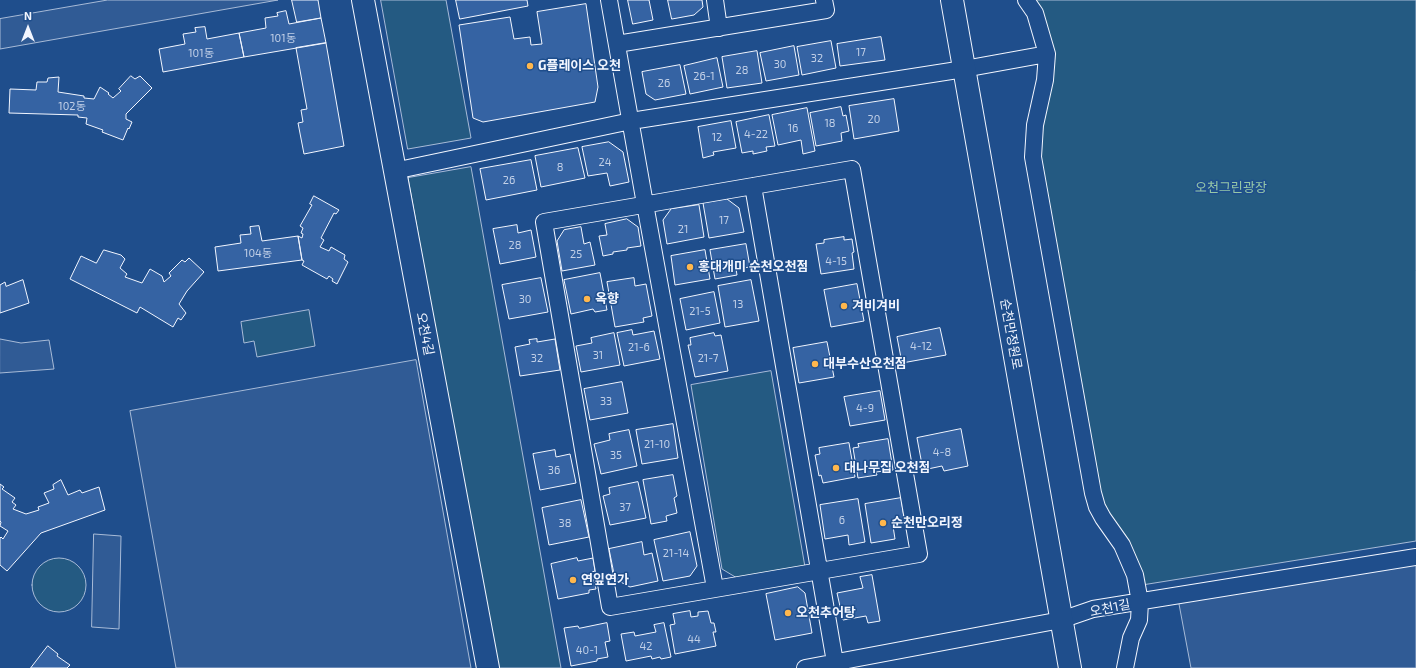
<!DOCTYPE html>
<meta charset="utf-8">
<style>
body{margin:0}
#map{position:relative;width:1416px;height:668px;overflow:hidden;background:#1f4e8c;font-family:"Exo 2",sans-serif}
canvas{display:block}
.north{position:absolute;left:8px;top:8px;width:40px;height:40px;-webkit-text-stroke:3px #1f4e8c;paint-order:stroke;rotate:0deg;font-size:11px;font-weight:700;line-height:16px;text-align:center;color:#f2f6ff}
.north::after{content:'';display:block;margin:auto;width:14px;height:18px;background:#f2f6ff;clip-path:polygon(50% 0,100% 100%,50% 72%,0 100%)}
</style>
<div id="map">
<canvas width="1416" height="668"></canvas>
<div class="north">N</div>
</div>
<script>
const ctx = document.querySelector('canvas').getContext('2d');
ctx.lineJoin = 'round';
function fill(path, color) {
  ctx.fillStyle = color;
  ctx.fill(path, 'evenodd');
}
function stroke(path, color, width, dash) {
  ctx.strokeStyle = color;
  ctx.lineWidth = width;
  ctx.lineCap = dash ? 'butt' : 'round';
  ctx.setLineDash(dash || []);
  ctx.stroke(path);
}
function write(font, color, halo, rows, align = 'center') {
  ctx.font = font + ' "Exo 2","Noto Sans KR",sans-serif';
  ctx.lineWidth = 3;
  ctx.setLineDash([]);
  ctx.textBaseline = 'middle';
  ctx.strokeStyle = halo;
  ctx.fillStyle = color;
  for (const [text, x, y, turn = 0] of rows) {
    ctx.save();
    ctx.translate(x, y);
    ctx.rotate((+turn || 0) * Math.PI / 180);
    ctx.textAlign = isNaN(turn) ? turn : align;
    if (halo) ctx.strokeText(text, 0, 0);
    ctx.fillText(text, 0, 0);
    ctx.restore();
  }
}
const green = new Path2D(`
 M381 0H446L471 138 408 149Z
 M1031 0H1416V541L1142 585 1101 506 1038 164 1039 137 1048 102Z
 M471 167 561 668H496L408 178Z
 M309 310 315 346 257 357 254 341 244 343 241 322Z
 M771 371 805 567 737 578 722 569 691 385Z
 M32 585a27 27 0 1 1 54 0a27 27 0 1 1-54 0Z`);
const parking = new Path2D(`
 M108 0H278L0 49V19Z
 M0 339 21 343 49 340 54 369 0 373Z
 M416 360 471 668H176L130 411Z
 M94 534 121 536 119 629 92 627Z
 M1416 550V668H1191L1176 588Z`);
const building = new Path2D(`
 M292 0H318L321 18 297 22Z
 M456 0H527L528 6 460 19Z
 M628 0H649L653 20 633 24Z
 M668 0H702L703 7 694 15 672 19Z
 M586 4 598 87 595 102 483 122 473 118 459 25 510 17 514 39 530 37 531 45 542 44 537 12Z
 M286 11 289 24 321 18 326 43 244 57 239 33 266 28 265 18 278 16 277 13Z
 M205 27 207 39 239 33 244 57 163 72 159 49 185 44 183 34 196 32 195 28Z
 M881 37 885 60 840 66 837 44Z
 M831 41 836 68 802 75 797 47Z
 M326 43 344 146 304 154 298 123 303 122 301 110 307 109 296 48Z
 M794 46 799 75 766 81 760 53Z
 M757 51 762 83 727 88 722 57Z
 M717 58 723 87 690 94 684 66Z
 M680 65 686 94 655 100 646 94 642 72Z
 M131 76 135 79 140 76 152 88 126 114V119L132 122 129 129 128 128 123 140 102 132 103 130 86 124 87 118 78 117V115L9 113 10 89 36 90 37 82H47L48 78 59 77 58 92 84 96V98L94 99 100 87 109 93 108 94 113 98 121 91 119 89Z
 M894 99 899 131 854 139 849 106Z
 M841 107 843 116 846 115 849 131 841 133 842 141 816 146 810 113Z
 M807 108 815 151 803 154 801 140 778 145 772 115Z
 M769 115 775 146 766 147 767 151 753 154V151L742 153 736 122Z
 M731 121 736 148 713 152 714 155 703 158 698 127Z
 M609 142 623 152 629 182 610 186 607 173 588 176 582 147Z
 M578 148 585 178 541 187 535 156Z
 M531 160 537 190 486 200 480 169Z
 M314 196 339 210 336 214 334 213 321 238 324 240 320 247 329 251 331 247 345 255 344 259 348 262 337 284 332 281 333 279 329 276 327 279 302 265 304 261 302 260 298 236 302 238 303 234 301 233 303 228 300 226 312 205 310 204Z
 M727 199 739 208 744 232 709 238 703 203Z
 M699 205 704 237 667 244 663 220 671 209Z
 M627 219 638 227 641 246 627 248V250L613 252V254L603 256 599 236 607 235 605 224Z
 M517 225 518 233 531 230 536 257 500 264 493 229Z
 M259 226 262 241 298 236 302 260 218 271 215 247 241 243 240 235 251 234 250 227Z
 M581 227 584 244 590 242 595 265 562 271 557 241 564 230Z
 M844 237V240L852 239 854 252 852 253 854 269 821 274 816 244 824 243V240Z
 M746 244 750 267 736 269 737 275 715 279 710 250Z
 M104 250 121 255 125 259 120 268 127 274 125 277 142 283 150 269 162 276 164 282 171 276 169 273 182 260 185 262 189 258 204 272 187 291 179 304 186 313 181 320 178 318 173 327 140 307 137 313 70 279 81 256 96 263Z
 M705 250 710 279 675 285 671 256Z
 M600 273 607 310 595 312 593 309 571 314 564 280Z
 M541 278 548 312 509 319 502 285Z
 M634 278 635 286 646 284 652 316 643 318 644 322 615 327 607 282Z
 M23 280 29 303 0 313V285L5 282 6 286Z
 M751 280 759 321 725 327 718 286Z
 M857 284 864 321 831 327 824 290Z
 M714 292 720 323 686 330 680 299Z
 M940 328 946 355 902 363 897 337Z
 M632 330 633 335 654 331 660 359 624 366 617 333Z
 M614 333 620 365 581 372 576 346 592 343 591 338Z
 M714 333 715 336 721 335 728 371 695 377 688 345H691L690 338Z
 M537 339V342L555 339 560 370 520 376 515 347 530 344 529 340Z
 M827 342 834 377 799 383 793 348Z
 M622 382 628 413 590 420 584 389Z
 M880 391 885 420 850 426 844 397Z
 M673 424 678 458 642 464 636 430Z
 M961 429 968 466 944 471 942 466 923 470 917 438Z
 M629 430 637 466 601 474 594 444 610 440 609 434Z
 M888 439 893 470 876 472 877 475 858 478 853 448 859 447 858 444Z
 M849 443 855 477 823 483 821 475 819 476 815 455 820 454 819 448Z
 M555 450 556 457 570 454 576 483 540 490 533 454Z
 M673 475 677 496 674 498 677 513 666 516 667 521 651 524 643 480Z
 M61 480 68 495 80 490 82 493 99 487 105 510 41 533 7 571 0 565V538L1 537 3 539 8 531 0 526 1 522 0 521V484L4 487 2 489 15 498 12 502 16 505 13 509 26 514 39 510 38 507 49 503 44 493 54 489 53 485Z
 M638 482 646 518 610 525 603 496 610 494 609 488Z
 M901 498 905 524 893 526 895 539 871 543 865 504Z
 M858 499 865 542 849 545 848 535 825 539 820 505Z
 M581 500 589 537 549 545 542 508Z
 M690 532 697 566 690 576 663 581 654 540Z
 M642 542 644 555 652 553 658 581 630 587 615 579 609 549Z
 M577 558 578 561 593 558 595 571 592 572 596 589 589 590V593L558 599 551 564Z
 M872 575 880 621 868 623 866 616 843 620 837 593 863 588 860 577Z
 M798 587 805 593 812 633 775 640 766 594Z
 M690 611 691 617 698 616V612L708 611 711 623H714L716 632H713L716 646 675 654 670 625 675 624 673 614Z
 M607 623 610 641 605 642 608 657 597 659V661L571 666 564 628 578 626 579 628Z
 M664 623 671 657 661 659 660 657 652 659 651 656 626 661 621 634 634 632 635 636 656 632 654 625Z
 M48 646 58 654 57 656 70 665 67 668H31Z`);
const street = new Path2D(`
 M609 0 645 204 715 588
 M715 0 719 28
 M1026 0 1035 13 1047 54 1045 80 1035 125 1033 157 1093 493 1097 507 1103 518 1122 545 1135 575 1140 602 1139 620 1131 638 1125 668
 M617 44 826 10 824 0
 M852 169 919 554 610 607 544 222Z
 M394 171 631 121 964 69 1047 54
 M753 186 836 668
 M805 668 1061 620 1093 609 1416 557`);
const secondary = new Path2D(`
 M363 0 488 668
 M952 0 1070 668`);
const markers = [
 [530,66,4,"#ffb74d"],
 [690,267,4,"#ffb74d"],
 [587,299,4,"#ffb74d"],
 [844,306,4,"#ffb74d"],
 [815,364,4,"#ffb74d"],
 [836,468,4,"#ffb74d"],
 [883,523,4,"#ffb74d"],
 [573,580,4,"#ffb74d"],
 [788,613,4,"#ffb74d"]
];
const numberNames = [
 ["101동",283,38],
 ["17",861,52],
 ["101동",201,53],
 ["32",817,58],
 ["30",780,64],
 ["28",742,70],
 ["26-1",704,76],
 ["26",664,83],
 ["102동",72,106],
 ["20",874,119],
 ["18",830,123],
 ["16",793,128],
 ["4-22",756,134],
 ["12",717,137],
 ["24",605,162],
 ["8",560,167],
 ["26",509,180],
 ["17",724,220],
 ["21",683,229],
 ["28",515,245],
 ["104동",258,253],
 ["25",576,254],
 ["4-15",836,261],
 ["30",525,299],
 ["13",738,304],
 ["21-5",700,311],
 ["4-12",921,346],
 ["21-6",639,347],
 ["31",598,355],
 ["32",537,358],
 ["21-7",708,358],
 ["33",606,401],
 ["4-9",865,408],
 ["21-10",657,444],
 ["4-8",942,452],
 ["35",616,455],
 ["36",554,470],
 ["37",625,507],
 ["6",842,520],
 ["38",565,523],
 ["21-14",676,553],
 ["44",694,639],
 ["42",646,646],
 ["40-1",587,650]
];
const poiNames = [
 ["G플레이스 오천",538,66],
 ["홍대개미 순천오천점",698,267],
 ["옥향",595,299],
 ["겨비겨비",852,306],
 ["대부수산오천점",823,364],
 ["대나무집 오천점",844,468],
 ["순천만오리정",891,523],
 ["연잎연가",581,580],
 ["오천추어탕",796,613]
];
const parkNames = [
 ["오천그린광장",1231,188]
];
const streetNames = [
 ["오천4길",425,334,79],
 ["순천만정원로",1011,334,80],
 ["오천1길",1110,608,-11]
];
fill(green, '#245a82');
stroke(green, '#a8bbd7', 1);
fill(parking, '#305b95');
stroke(parking, '#a8bbd7', 1);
fill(building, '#3563a3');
stroke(building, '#f2f6ff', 1);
stroke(street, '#f2f6ff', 18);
stroke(secondary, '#f2f6ff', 24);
stroke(street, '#1f4e8c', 16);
stroke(secondary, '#1f4e8c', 22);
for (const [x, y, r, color] of markers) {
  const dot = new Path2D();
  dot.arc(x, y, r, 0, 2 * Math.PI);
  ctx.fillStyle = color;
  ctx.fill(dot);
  stroke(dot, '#1f4e8c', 1.5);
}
write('11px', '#c3d1e8', null, numberNames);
write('bold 13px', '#f2f6ff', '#1f4e8c', poiNames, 'left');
write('13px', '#97c8a6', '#1f4e8c', parkNames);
write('13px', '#f2f6ff', '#1f4e8c', streetNames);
</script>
